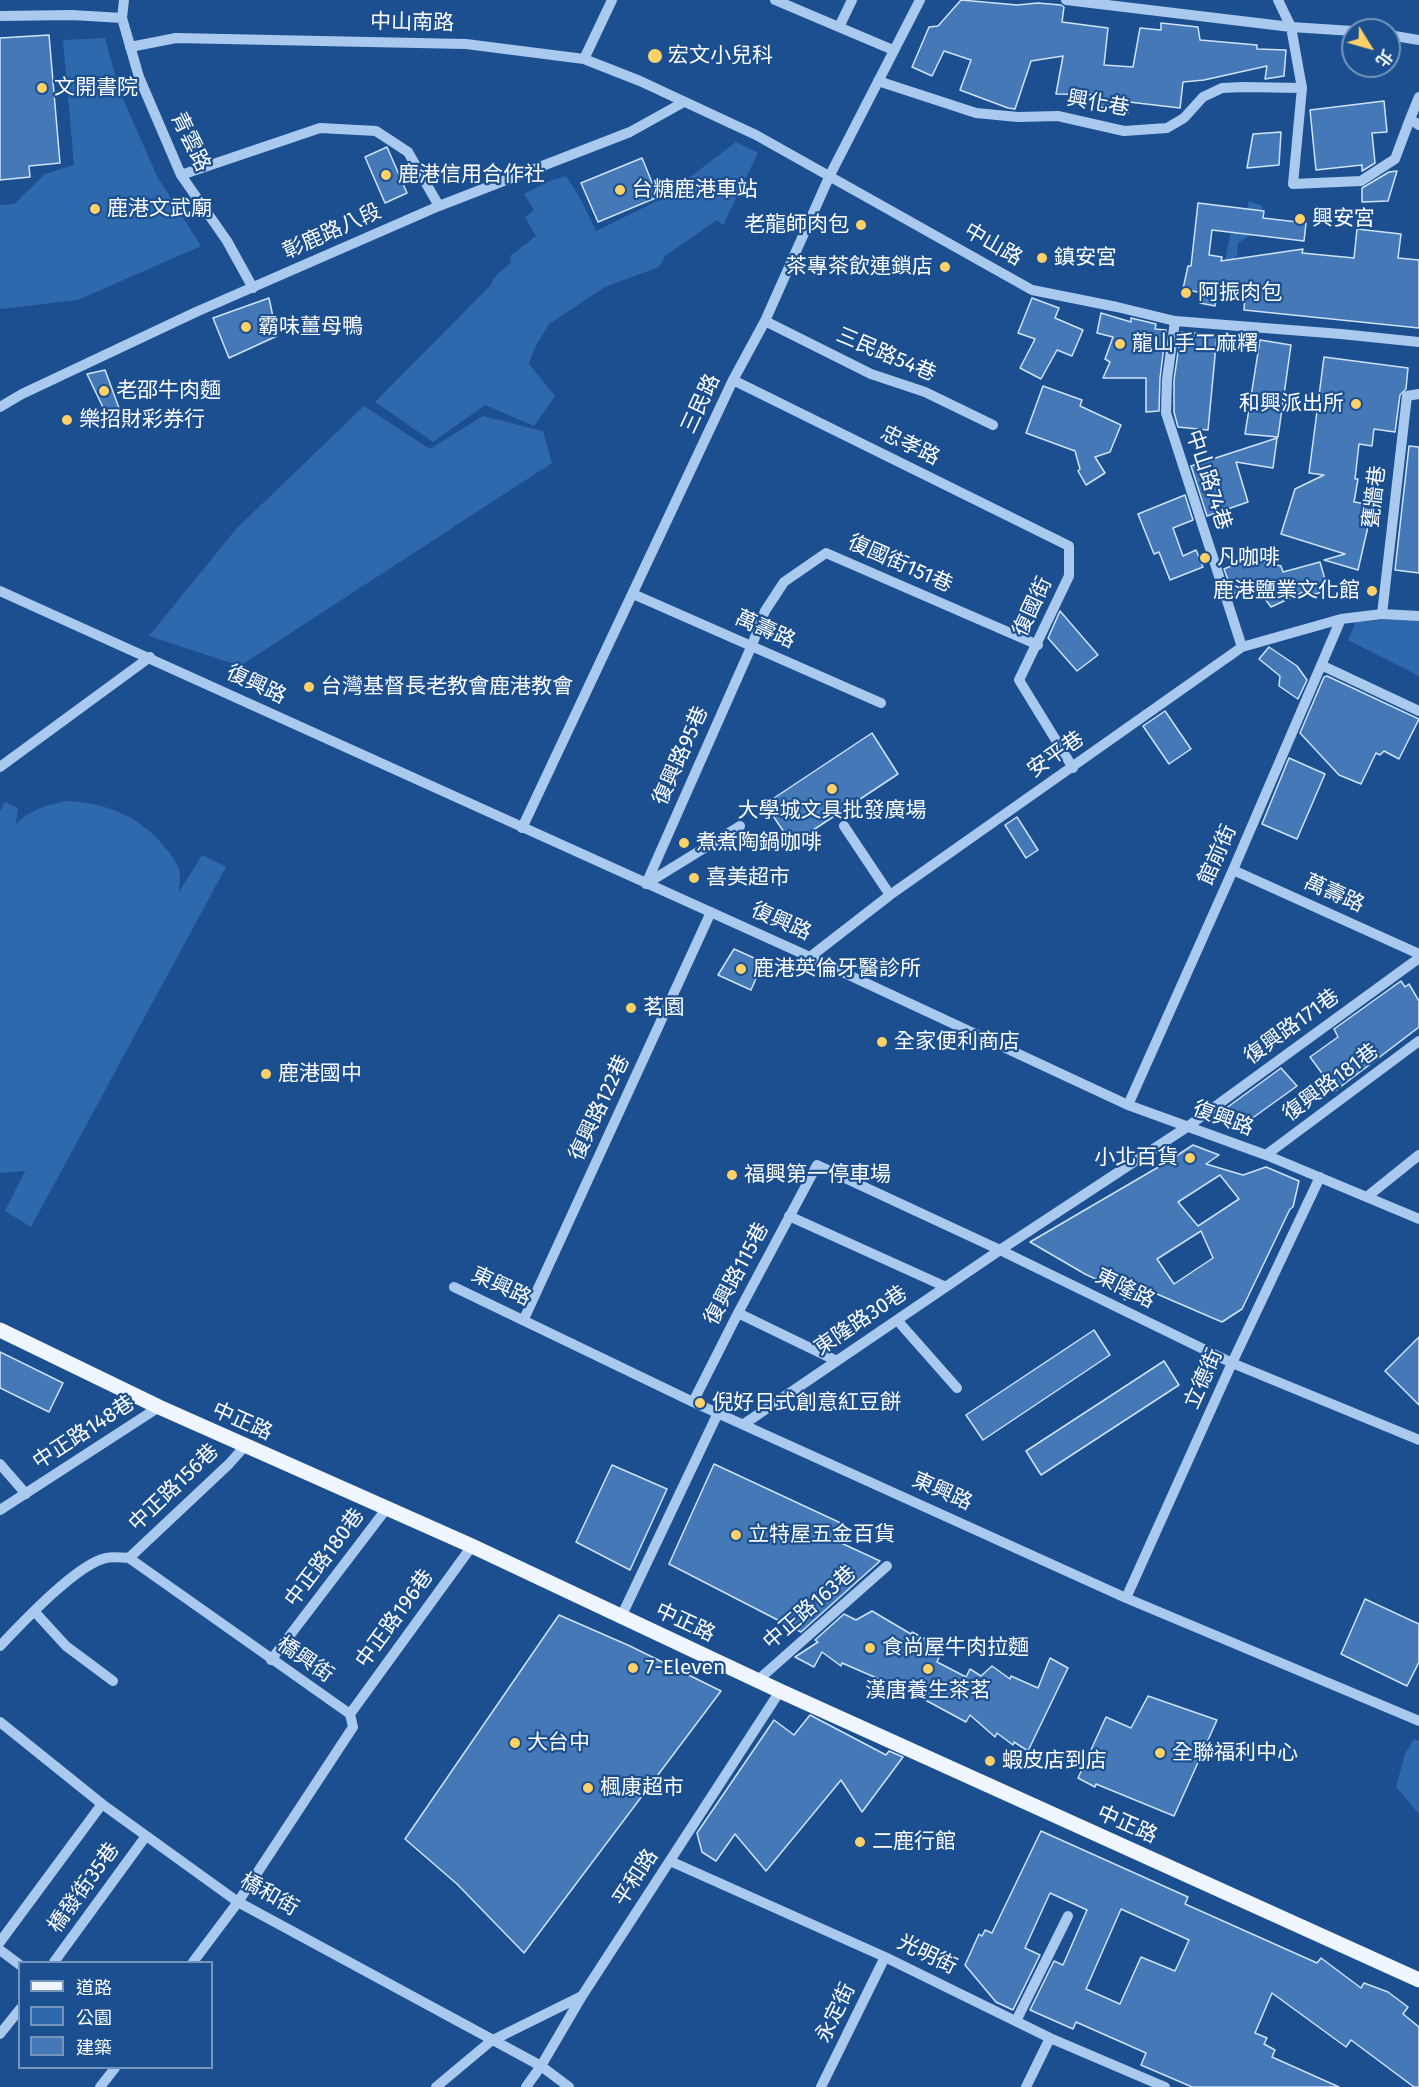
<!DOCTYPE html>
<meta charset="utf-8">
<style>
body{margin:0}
#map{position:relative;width:1419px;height:2087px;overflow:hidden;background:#1b4f8f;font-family:"Fira Sans","Noto Sans TC",sans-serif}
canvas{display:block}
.legend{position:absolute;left:18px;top:1961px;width:195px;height:108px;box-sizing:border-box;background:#1b4f8f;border:2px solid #7695bc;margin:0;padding:8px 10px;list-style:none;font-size:18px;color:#fff}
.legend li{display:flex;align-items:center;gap:12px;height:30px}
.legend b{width:30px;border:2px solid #7695bc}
.north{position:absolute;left:1341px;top:18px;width:60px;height:60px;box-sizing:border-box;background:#1b4f8f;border:2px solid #7695bc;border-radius:50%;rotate:127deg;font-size:16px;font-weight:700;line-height:24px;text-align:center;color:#fff}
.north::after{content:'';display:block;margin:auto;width:21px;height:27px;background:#ffd166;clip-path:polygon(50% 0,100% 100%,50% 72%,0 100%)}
</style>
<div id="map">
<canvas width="1419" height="2087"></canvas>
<ul class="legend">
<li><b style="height:8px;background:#f0f6ff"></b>道路</li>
<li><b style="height:16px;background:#2e69ad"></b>公園</li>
<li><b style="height:16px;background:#4478b7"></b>建築</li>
</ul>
<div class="north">北</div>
</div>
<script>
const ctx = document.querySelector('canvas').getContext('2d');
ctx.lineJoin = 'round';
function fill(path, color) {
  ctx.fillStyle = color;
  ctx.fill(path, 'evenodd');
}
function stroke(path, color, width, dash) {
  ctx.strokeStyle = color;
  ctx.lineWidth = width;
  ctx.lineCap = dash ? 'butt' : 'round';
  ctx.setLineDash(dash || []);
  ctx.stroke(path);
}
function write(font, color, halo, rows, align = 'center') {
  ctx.font = font + ' "Fira Sans","Noto Sans TC",sans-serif';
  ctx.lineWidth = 4.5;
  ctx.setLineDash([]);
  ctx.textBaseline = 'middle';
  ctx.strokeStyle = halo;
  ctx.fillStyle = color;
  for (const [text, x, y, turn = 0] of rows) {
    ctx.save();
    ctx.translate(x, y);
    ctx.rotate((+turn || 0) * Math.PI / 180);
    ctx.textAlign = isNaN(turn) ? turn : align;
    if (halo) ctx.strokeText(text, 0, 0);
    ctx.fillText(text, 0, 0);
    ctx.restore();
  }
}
const green = new Path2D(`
 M105 38 120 92 157 176 201 246 78 300 0 309V205L14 204 45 174 74 165 63 40Z
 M736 142 758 153 723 225 717 220 665 256 659 267 605 287 549 324 534 349 529 364 555 396 534 426 485 405 433 442 375 402 490 286 494 278 511 262 510 256 536 236 525 217 534 210 524 194 547 182 566 176 579 196 596 231 661 199Z
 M1249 201 1263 206 1259 232 1252 231 1248 237 1238 243 1237 255 1231 264 1225 262 1233 219H1245Z
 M364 406 430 449 483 416 543 431 552 463 240 666 149 636 236 529Z
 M1419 617V676L1348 640 1356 622Z
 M69 801C107 804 138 815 163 845 169 852 176 860 179 869 181 875 179 885 179 892L202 855 226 867 31 1227 5 1211 25 1171 0 1173V811L5 802 18 808 16 824C31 809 48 804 69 801Z
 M1414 1739 1419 1741V1814L1396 1787 1405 1754Z`);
const building = new Path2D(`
 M961 0 1017 5 1038 3 1061 5 1064 7 1062 22 1108 28 1104 65 1133 67 1140 28 1161 30V23L1198 27 1200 40 1257 45V49L1286 50 1284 76 1265 79 1267 66 1204 80 1183 82 1180 108 1129 102 1128 113 1100 107 1102 95 1056 94 1063 56 1031 61 1015 109 1008 108 960 90 971 60 944 51 932 76 912 67 929 27 938 26Z
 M49 35 60 163 29 166 30 177 0 180V38Z
 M1384 101 1387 132 1372 133 1375 163 1362 171V165L1316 170 1310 110Z
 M1281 132 1279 165 1247 168 1253 134Z
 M387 147 407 193 385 203 365 157Z
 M642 158 658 197 598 222 581 183Z
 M1397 171 1388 201 1362 202V188L1389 172Z
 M1198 203 1264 211 1263 218 1306 223 1304 241 1212 230 1209 255 1222 257 1221 261 1303 249 1302 253 1354 258 1357 229 1401 234 1398 258 1419 260V328L1244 310 1245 295 1217 292 1215 306 1200 303 1202 293 1183 289 1188 266H1191Z
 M269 298 277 336 229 358 213 318Z
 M1032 298 1059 308 1055 318 1083 330 1072 356 1057 350 1041 379 1020 368 1035 339 1018 333Z
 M1101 313 1131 322V318L1156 324 1155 329 1166 330 1160 378 1159 411 1146 412V378H1103L1110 362 1105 359 1113 337 1097 333Z
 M1181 332 1217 335 1208 430 1178 427 1174 412V380Z
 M1260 340 1291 345 1278 437 1245 434Z
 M1324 357 1408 368 1406 389 1400 395 1395 432 1374 429 1372 446 1359 444 1355 479H1358L1354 502 1373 505 1358 570 1324 560 1345 554 1281 534 1295 489 1324 475 1309 473Z
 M105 370 119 408 110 422 87 374Z
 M1043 386 1082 400 1080 406 1121 425 1110 452 1095 457 1105 473 1086 485 1078 471 1080 469 1075 451 1026 433Z
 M1277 438 1273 468 1236 462 1248 502 1207 516 1191 466Z
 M1409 446 1419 447V573L1395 570Z
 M1185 495 1193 520 1173 528 1183 556 1196 550 1203 567 1170 580 1159 552 1154 554 1138 514Z
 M1260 554 1259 561 1281 566 1283 572 1320 562 1328 590 1312 595 1310 589 1271 607 1255 585 1233 594 1224 569Z
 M1060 611 1098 655 1077 671 1048 638Z
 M1269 647 1297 666 1307 680 1298 699 1279 686 1280 676 1259 659Z
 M1327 676 1419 719 1399 759 1384 751 1380 755 1376 753 1361 784 1339 775 1300 733 1324 677Z
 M1165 711 1191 749 1169 764 1143 726Z
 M872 733 898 774 792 844 765 804Z
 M1289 758 1325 774 1297 839 1262 824Z
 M1017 817 1038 850 1026 858 1005 825Z
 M734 949 763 962 751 990 718 975Z
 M1401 981 1405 987 1409 984 1419 1001V1027L1335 1091 1310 1057 1338 1037 1334 1029Z
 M1281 1068 1297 1086 1240 1127 1214 1117Z
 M1193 1145 1219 1155 1206 1164 1243 1175 1266 1167 1299 1181 1293 1207 1290 1209 1242 1309 1222 1322 1143 1288 1125 1300 1117 1289 1085 1274 1030 1242 1167 1162ZM1220 1175 1239 1199 1198 1226 1178 1202ZM1201 1231 1213 1258 1174 1284 1157 1259Z
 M1094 1330 1110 1355 983 1440 966 1415Z
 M1419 1337V1405L1385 1371Z
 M0 1352 63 1383 49 1412 0 1388Z
 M1164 1361 1179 1385 1041 1475 1026 1451Z
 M714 1464 845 1525 839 1542 880 1561 801 1632 669 1564Z
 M612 1465 667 1489 630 1570 576 1542Z
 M1365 1599 1419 1624V1662L1407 1686 1341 1654Z
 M872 1611 911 1634 912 1632 943 1648 937 1662 966 1677 970 1669 981 1676 992 1666 1010 1679 1011 1676 1038 1688 1050 1658 1068 1668 1028 1751 1014 1742 1013 1745 997 1733 995 1737 970 1715 966 1722 916 1695 842 1663 841 1666 822 1652 814 1667 795 1657 818 1642 815 1640 844 1614 856 1620Z
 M559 1615 630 1646 721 1691 524 1953 457 1884 405 1839Z
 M1148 1696 1217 1720 1174 1816 1096 1784 1095 1787 1078 1778 1106 1717 1131 1728Z
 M810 1715 886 1755 889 1751 903 1757 862 1812 841 1780 766 1871 735 1834 716 1861 702 1852 697 1833 774 1720 794 1735Z
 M1041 1831 1188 1897 1185 1904 1317 1963 1321 1958 1361 1988 1364 1983 1388 1992 1408 2007 1403 2014 1419 2027V2087H1414L1351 2040 1346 2047 1272 1993 1255 2033 1267 2038 1264 2044 1275 2050 1272 2057 1339 2087H1192L1141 2065 1146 2053 1076 2022 1073 2029 1030 2010 1054 1961 1063 1965 1087 1910 1050 1893 1025 1948 1040 1955 1013 2010 996 2002 965 1965 979 1934 982 1936 985 1930 992 1933ZM1121 1909 1189 1940 1175 1971 1141 1957 1120 2004 1086 1989Z`);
const minor = new Path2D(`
 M124 0 122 18 139 77 181 175 227 241 253 288
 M775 0 893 50
 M1066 0 1291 27 1353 31
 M1278 0 1291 27 1302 88 1293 184 1361 181 1395 159 1410 119 1419 125
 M0 16 72 15 122 18
 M839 27 852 0
 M1389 35 1419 40
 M130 47 176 38 466 44 584 59 640 81 756 135 1032 290 1117 307 1175 321 1341 334 1419 342
 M584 59 612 0
 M878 81 976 113 1018 117 1058 116 1124 131 1167 128 1184 118 1203 97 1222 88 1243 87 1302 88
 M1410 119 1419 97
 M181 175 320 128 376 131 408 152 439 206
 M765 321 871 374 925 392 993 425
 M1175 321 1167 379 1166 413 1242 647
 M733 380 1069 546V576L1019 680 1073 768
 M0 407 22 394 196 312 439 206 630 132 684 102
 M0 591 810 957 1128 1105 1266 1155 1419 1219
 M633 594 881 703
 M1382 614 1407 396 1419 394
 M1321 665 1419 711
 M0 767 150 657
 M844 826 890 895
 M522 828 733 380 765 321 830 175 920 0
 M1233 870 1419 954
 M646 884 752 645 765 611 784 582 826 553 1038 645
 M646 884 740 826
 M810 957 890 895 1242 647 1341 619 1382 614 1419 616
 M1128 1105 1233 870 1341 619
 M1266 1155 1419 1041
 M1368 1196 1419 1155
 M789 1216 946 1287
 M454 1287 693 1402 1126 1598 1419 1721
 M738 1313 837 1361
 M524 1319 711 912
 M897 1320 957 1388
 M693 1402 738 1313 817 1165 1000 1250 1232 1363 1419 1440
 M744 1424 1000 1250 1187 1127 1419 958
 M0 1464 26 1494
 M0 1510 159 1407
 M129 1558 229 1464 245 1446
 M1126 1598 1232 1363 1320 1177
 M34 1611 66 1646 113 1681
 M621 1617 718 1413
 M0 1646C22 1623 77 1564 106 1558 113 1556 122 1558 129 1558L350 1714 353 1727 238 1902 193 1962
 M271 1660 387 1508
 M758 1680 887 1566
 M350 1714 472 1546
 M0 1722 102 1804 238 1902 541 2066 569 2087
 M670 1861 885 1957 1050 2038 1165 2087
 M0 1942 102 1804
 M0 1950 20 1965
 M54 1962 146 1836
 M1016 2021 1068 1916
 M0 2034 20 2009
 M100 2087 115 2068
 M436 2087 491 2041 582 1996
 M526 2087 541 2066 582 1996 780 1691
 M821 2087 885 1957
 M1026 2087 1050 2038`);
const major = new Path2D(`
 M0 1330 159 1407 472 1546 780 1691 1419 1980`);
const markers = [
 [655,56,8,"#ffd166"],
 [42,88,6,"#ffd166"],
 [386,175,6,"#ffd166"],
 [620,190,6,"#ffd166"],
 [95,209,6,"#ffd166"],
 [1300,219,6,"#ffd166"],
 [861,225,6,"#ffd166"],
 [1042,258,6,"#ffd166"],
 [945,267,6,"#ffd166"],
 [1186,293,6,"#ffd166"],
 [246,327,6,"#ffd166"],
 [1120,344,6,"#ffd166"],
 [104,391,6,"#ffd166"],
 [1356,404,6,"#ffd166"],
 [67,420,6,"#ffd166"],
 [1205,558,6,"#ffd166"],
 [1372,591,6,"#ffd166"],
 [309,687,6,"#ffd166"],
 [832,789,6,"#ffd166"],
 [684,843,6,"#ffd166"],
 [694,878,6,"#ffd166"],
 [741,969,6,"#ffd166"],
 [631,1008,6,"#ffd166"],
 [882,1042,6,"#ffd166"],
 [266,1074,6,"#ffd166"],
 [1190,1158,6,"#ffd166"],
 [732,1175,6,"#ffd166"],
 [700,1403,6,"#ffd166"],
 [736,1535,6,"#ffd166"],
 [870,1648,6,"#ffd166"],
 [633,1668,6,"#ffd166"],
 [928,1669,6,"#ffd166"],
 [515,1743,6,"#ffd166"],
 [1160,1753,6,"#ffd166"],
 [990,1761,6,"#ffd166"],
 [588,1788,6,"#ffd166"],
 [860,1842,6,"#ffd166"]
];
const streetNames = [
 ["中山南路",412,23,1],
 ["興化巷",1098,104,10],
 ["青雲路",190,142,64],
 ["彰鹿路八段",332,232,-24],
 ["中山路",993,245,30],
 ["三民路54巷",886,355,23],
 ["三民路",701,404,-65],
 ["忠孝路",910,446,26],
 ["中山路74巷",1208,480,72],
 ["甕牆巷",1375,497,-83],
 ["復國街151巷",900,564,24],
 ["復國街",1033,607,-65],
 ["萬壽路",765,630,24],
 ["復興路",256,685,25],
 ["安平巷",1056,755,-35],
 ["復興路95巷",681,756,-66],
 ["館前街",1218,855,-66],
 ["萬壽路",1334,894,24],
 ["復興路",781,922,24],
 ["復興路171巷",1292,1027,-36],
 ["復興路181巷",1331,1083,-37],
 ["復興路122巷",600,1108,-65],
 ["復興路",1223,1119,20],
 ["復興路115巷",737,1274,-62],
 ["東興路",501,1287,25],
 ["東隆路",1125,1289,26],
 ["東隆路30巷",861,1321,-34],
 ["立德街",1204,1379,-66],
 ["中正路",242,1422,24],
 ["中正路148巷",84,1433,-33],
 ["中正路156巷",174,1488,-44],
 ["東興路",942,1492,24],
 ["中正路180巷",325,1558,-53],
 ["中正路163巷",810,1608,-41],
 ["中正路196巷",395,1619,-54],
 ["中正路",685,1623,25],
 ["橋興街",305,1660,35],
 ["中正路",1127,1825,24],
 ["平和路",636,1878,-57],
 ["橋發街35巷",84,1888,-54],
 ["橋和街",269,1895,30],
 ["光明街",927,1955,26],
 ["永定街",836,2013,-64]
];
const poiNames = [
 ["宏文小兒科",668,56],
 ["文開書院",54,88],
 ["鹿港信用合作社",398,175],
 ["台糖鹿港車站",632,190],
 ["鹿港文武廟",107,209],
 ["興安宮",1312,219],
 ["老龍師肉包",849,225,"right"],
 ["鎮安宮",1054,258],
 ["茶專茶飲連鎖店",933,267,"right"],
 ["阿振肉包",1198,293],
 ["霸味薑母鴨",258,327],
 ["龍山手工麻糬",1132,344],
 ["老邵牛肉麵",116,391],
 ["和興派出所",1344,404,"right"],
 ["樂招財彩券行",79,420],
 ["凡咖啡",1217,558],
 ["鹿港鹽業文化館",1360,591,"right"],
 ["台灣基督長老教會鹿港教會",321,687],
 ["大學城文具批發廣場",832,811,"center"],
 ["煮煮陶鍋咖啡",696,843],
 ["喜美超市",706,878],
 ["鹿港英倫牙醫診所",753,969],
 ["茗園",643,1008],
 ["全家便利商店",894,1042],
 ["鹿港國中",278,1074],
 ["小北百貨",1178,1158,"right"],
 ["福興第一停車場",744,1175],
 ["倪好日式創意紅豆餅",712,1403],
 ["立特屋五金百貨",748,1535],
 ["食尚屋牛肉拉麵",882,1648],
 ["7-Eleven",645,1668],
 ["漢唐養生茶茗",928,1691,"center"],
 ["大台中",527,1743],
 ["全聯福利中心",1172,1753],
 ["蝦皮店到店",1002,1761],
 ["楓康超市",600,1788],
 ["二鹿行館",872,1842]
];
fill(green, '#2e69ad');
fill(building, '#4478b7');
stroke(building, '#cfe3fa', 1.5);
stroke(minor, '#a9c9ee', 10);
stroke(major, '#f0f6ff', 15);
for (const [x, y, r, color] of markers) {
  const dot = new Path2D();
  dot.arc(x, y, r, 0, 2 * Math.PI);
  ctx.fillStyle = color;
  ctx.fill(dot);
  stroke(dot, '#1b4f8f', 2);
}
write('21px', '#fff', '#1b4f8f', streetNames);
write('21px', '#fff', '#1b4f8f', poiNames, 'left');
</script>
